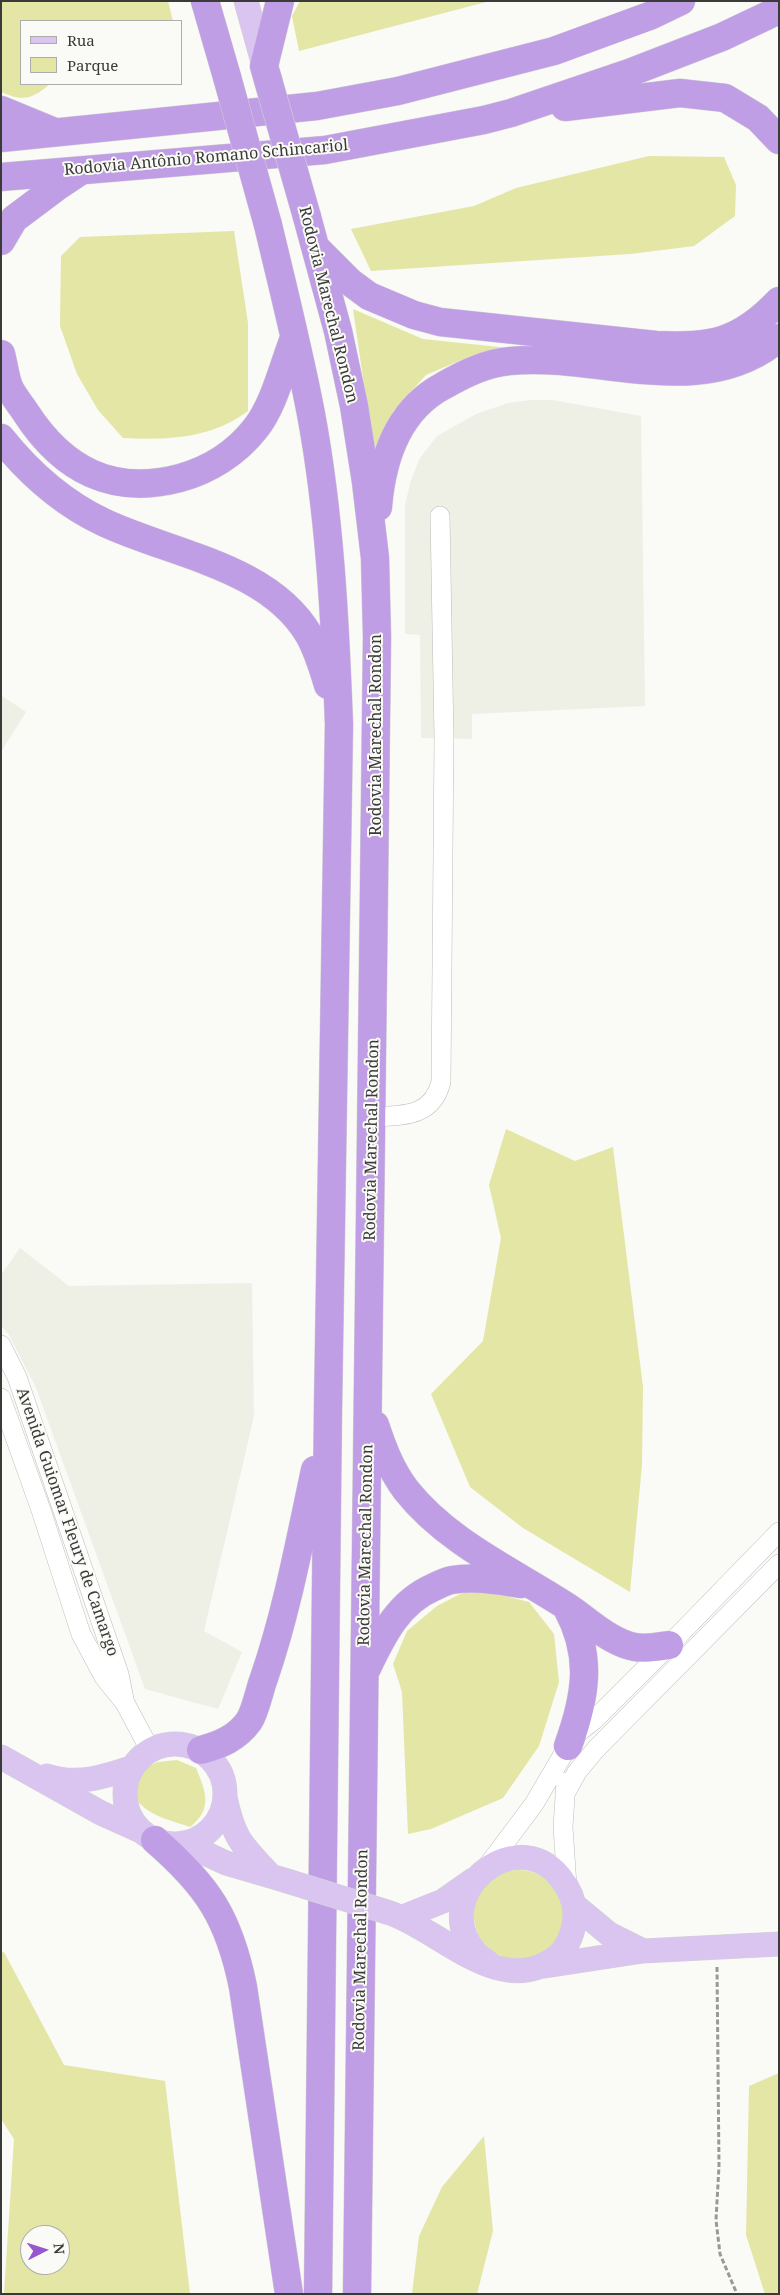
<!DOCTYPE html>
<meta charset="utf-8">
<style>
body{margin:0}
#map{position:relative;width:780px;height:2295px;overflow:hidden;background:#fafaf7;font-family:"Noto Serif",serif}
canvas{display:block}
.frame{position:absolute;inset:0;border:2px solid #3a3a39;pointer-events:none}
.legend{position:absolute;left:20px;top:20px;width:162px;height:65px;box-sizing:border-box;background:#fafaf7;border:1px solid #adadab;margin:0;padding:6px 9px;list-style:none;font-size:15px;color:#3a3a39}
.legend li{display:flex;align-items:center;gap:10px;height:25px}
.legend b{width:25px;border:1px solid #adadab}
.north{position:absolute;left:20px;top:2225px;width:50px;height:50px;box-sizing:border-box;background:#fafaf7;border:1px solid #adadab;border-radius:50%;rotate:85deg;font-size:14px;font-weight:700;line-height:20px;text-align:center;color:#3a3a39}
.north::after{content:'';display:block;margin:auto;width:18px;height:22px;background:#9758cf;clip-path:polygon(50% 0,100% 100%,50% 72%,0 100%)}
</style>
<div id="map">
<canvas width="780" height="2295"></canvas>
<div class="frame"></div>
<ul class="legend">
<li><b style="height:6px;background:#d9c5ef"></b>Rua</li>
<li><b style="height:14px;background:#e3e6a5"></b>Parque</li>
</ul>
<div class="north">N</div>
</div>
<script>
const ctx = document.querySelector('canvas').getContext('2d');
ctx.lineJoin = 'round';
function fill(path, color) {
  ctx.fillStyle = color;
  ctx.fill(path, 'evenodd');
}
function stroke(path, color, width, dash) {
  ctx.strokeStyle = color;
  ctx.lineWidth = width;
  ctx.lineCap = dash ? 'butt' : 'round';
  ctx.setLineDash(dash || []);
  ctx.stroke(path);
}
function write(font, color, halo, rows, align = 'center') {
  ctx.font = font + ' "Noto Serif",serif';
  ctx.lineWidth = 4;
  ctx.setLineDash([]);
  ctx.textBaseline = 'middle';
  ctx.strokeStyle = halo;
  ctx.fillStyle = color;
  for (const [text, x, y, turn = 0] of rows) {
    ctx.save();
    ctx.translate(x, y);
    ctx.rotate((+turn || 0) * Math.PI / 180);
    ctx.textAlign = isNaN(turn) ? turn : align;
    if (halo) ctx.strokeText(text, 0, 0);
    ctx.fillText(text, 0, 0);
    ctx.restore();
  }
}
const built = new Path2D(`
 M530 400H553L641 416 645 706 472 714V739L421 738 420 635 405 634V505L411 480 420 458 437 436 476 414 508 403Z
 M1 695 26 712 1 752Z
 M20 1248 69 1286 252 1283 254 1416 204 1631 242 1652 218 1709 145 1689 36 1388 8 1333 1 1326V1275Z`);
const green = new Path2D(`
 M1 1H168L173 21H21V84H50C32 99 24 102 1 92Z
 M300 1H490L299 51 292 16Z
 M649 156 724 157 736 185 735 216 694 246 630 254 371 271 351 229 474 206 516 188Z
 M234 231 248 323V411C210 439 168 440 123 438L98 410 77 374 60 326 61 256 80 237Z
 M353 309 423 339 518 349 473 355 426 375 394 410 375 461Z
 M506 1129 575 1161 613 1147 643 1387 642 1465 630 1592 523 1528 470 1487 431 1394 483 1341 501 1238 489 1185Z
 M464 1592 497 1594 529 1602 554 1634 559 1682 539 1746 503 1798 431 1829 408 1834 402 1692 393 1664 407 1631 437 1606Z
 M177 1760 196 1768C206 1792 213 1809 190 1827 173 1821 153 1817 140 1804 126 1789 140 1767 158 1762 164 1761 171 1761 177 1760Z
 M474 1915a45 45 0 1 1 90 0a45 45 0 1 1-90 0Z
 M4 1952 64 2065 165 2081 190 2294H4L14 2139 1 2119V1953ZM30 2235H60V2265H30Z
 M779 2073V2294H765L746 2235 749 2086Z
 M484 2136 493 2231 477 2294H412L419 2236 442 2187Z`);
const path = new Path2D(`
 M717 1967 719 2166 716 2220 720 2254 737 2294`);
const minor = new Path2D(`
 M372 1117C402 1115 432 1118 441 1082L444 738 440 516
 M1 1345 17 1377 119 1674 124 1699
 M1 1398 41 1510 81 1634 104 1677 125 1703 150 1750
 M571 1738 594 1720 669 1645 779 1532
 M566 1782 563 1827 567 1886
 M565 1794 577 1772 596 1749 779 1564
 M486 1868 534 1804 568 1746`);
const major = new Path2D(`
 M246 1 264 66
 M125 1794a50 50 0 1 1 100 0a50 50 0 1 1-100 0Z
 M1 1757 101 1813 141 1831
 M47 1776C77 1786 104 1777 133 1767
 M225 1797C234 1839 241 1844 270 1875
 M183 1843 226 1863 284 1880
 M574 1905 609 1934 643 1951
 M390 1913C440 1930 500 1999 555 1958 569 1948 575 1929 575 1912 574 1899 568 1887 560 1877 513 1821 427 1897 476 1953 480 1957 486 1961 491 1965
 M403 1917 443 1901 473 1880
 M545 1966 643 1951 779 1944`);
const highway = new Path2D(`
 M205 1 227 77
 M268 80 264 66 280 1
 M565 107 680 93 725 98 758 118 779 140
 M1 110 52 131
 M1 138 317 106 398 91 554 51 652 15 681 1
 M1 177 325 150 484 120 511 113 629 73 722 37 779 10
 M307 217 338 331 354 406 366 482 375 558 377 637 357 2294
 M268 225C283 288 299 351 311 414 330 516 335 621 339 724L328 1408 318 2294
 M1 241 14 219 58 186 79 172
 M316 248 350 282 369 296 414 315 440 322 656 345C712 347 739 343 779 301
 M1 354C4 365 5 377 9 387 13 396 21 405 26 413 63 470 113 496 180 478 209 470 236 453 255 429 274 406 283 366 294 338
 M1 438C29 473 63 503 103 522 170 554 269 566 309 635 318 651 323 668 328 685
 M378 507C382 458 398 410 443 386 464 374 486 363 510 361 599 352 702 403 779 338
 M375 1425C383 1449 391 1470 406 1490 447 1542 512 1571 566 1606 586 1619 604 1637 627 1645 640 1650 655 1647 669 1645
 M567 1608C593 1656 586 1696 568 1746
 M367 1668C383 1634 399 1602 434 1587 440 1584 446 1581 452 1580 475 1576 499 1581 522 1584
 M201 1750C220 1745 237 1738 249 1721 256 1710 259 1691 264 1678 287 1611 300 1540 315 1470
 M155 1840C208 1886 229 1918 243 1987L289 2294`);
const majorBridge = new Path2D(`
 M284 1880 390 1913`);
const highwayBridge = new Path2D(`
 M227 77 268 225
 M268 80 307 217`);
const streetNames = [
 ["Rodovia Antônio Romano Schincariol",206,158,-5],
 ["Rodovia Marechal Rondon",328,305,76],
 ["Rodovia Marechal Rondon",376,735,-90],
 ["Rodovia Marechal Rondon",372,1140,-89],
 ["Avenida Guiomar Fleury de Camargo",67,1522,71],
 ["Rodovia Marechal Rondon",366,1545,-89],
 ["Rodovia Marechal Rondon",361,1950,-89]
];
fill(built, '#eff0e5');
fill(green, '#e3e6a5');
stroke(minor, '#bcbcb9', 20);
stroke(major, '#d4d4d3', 25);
stroke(highway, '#d4d4d3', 29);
stroke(path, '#999998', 3, [5, 2.5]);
stroke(minor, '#fff', 19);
stroke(major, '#d9c5ef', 24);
stroke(highway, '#c09ee5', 28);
stroke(majorBridge, '#d4d4d3', 25, []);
stroke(highwayBridge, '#d4d4d3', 29, []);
stroke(majorBridge, '#d9c5ef', 24);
stroke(highwayBridge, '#c09ee5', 28);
write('16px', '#3a3a39', '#fafaf7', streetNames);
</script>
